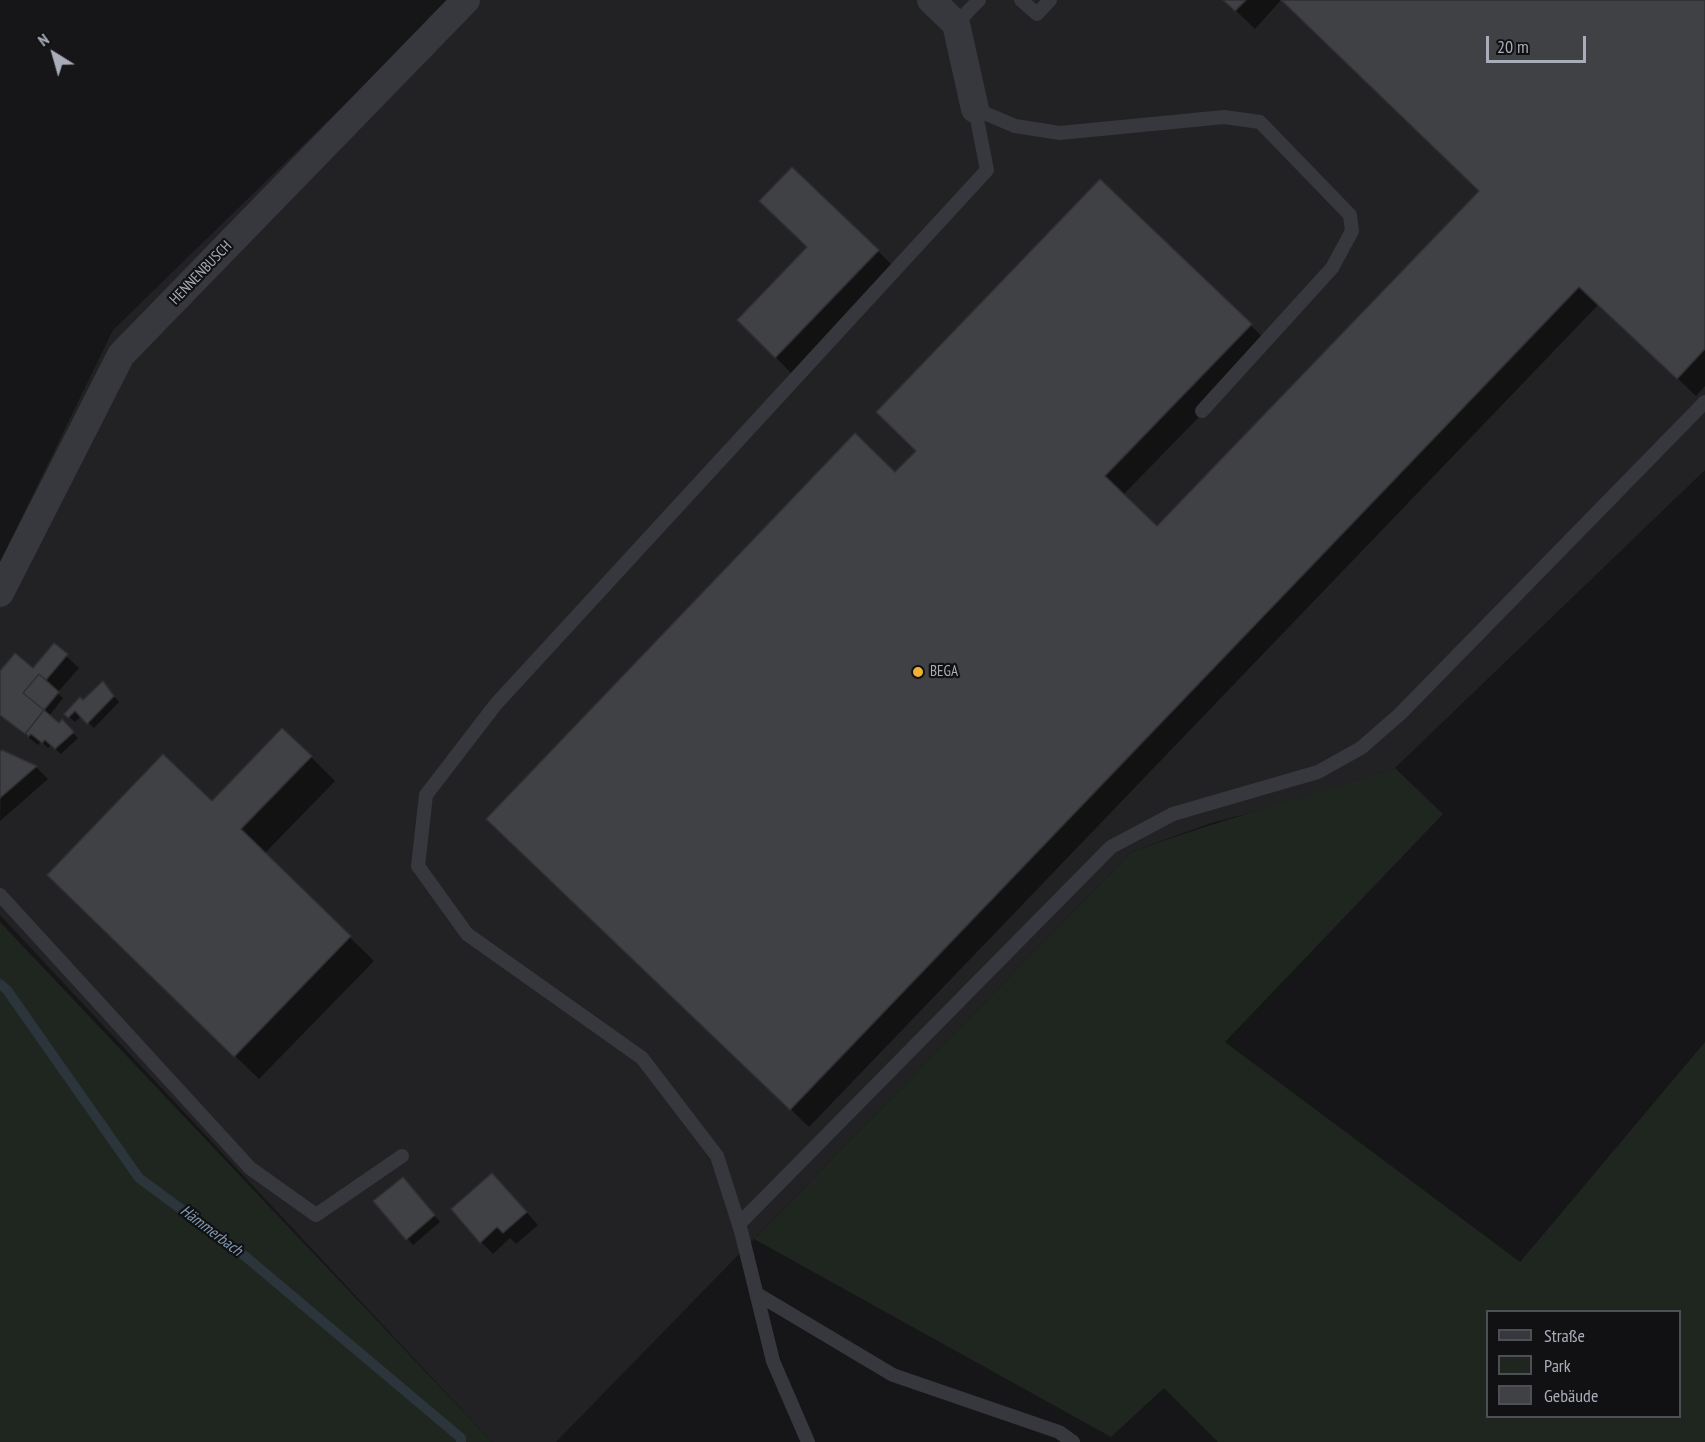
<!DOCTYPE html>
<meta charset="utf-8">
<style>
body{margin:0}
#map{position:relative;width:1705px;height:1442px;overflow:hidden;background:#161618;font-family:"PT Sans Narrow",sans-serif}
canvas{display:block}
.legend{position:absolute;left:1486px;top:1310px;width:195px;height:108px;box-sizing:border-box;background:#111113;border:2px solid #4d4f55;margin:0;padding:8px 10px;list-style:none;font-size:18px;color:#a8adb8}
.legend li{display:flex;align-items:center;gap:12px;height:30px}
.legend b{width:30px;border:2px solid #4d4f55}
.north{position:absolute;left:24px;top:24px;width:60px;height:60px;-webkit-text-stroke:4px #111113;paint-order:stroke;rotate:323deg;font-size:16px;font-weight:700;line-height:24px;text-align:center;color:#a8adb8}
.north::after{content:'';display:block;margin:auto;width:21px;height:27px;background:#a8adb8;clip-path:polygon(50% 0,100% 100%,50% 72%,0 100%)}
.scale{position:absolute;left:1486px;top:36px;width:100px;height:27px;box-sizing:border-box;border:3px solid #a8adb8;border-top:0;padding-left:8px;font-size:18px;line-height:21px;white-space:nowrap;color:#a8adb8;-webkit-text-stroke:4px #111113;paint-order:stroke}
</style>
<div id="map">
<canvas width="1705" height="1442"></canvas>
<ul class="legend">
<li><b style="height:8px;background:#37383d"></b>Straße</li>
<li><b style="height:16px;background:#1e261f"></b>Park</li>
<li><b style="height:16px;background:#404145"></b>Gebäude</li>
</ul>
<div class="north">N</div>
<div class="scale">20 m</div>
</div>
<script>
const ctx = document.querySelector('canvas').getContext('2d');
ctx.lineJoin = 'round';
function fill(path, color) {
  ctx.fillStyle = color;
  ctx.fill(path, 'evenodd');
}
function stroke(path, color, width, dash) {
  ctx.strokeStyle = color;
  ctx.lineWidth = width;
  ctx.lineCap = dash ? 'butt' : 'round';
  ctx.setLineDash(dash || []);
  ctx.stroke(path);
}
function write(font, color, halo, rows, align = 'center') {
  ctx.font = font + ' "PT Sans Narrow",sans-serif';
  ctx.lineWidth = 4.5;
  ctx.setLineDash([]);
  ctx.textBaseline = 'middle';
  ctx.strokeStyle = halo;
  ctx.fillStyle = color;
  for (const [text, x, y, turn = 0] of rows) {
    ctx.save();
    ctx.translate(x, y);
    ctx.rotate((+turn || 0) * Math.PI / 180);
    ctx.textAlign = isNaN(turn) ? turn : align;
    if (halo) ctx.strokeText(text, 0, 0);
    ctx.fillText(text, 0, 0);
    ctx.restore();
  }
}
const built = new Path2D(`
 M452 0H1705V470L1395 768 1288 803 1211 823 1131 852 556 1442H492L0 915V562L113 330Z`);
const green = new Path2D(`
 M1395 768 1443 814 1225 1042 1520 1262 1705 1042V1442H1218L1164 1388 1111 1437 754 1239 1131 852C1218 821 1307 796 1395 768ZM1488 1312H1680V1416H1488Z
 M0 922 492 1442H0Z`);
const shadow = new Path2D(`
 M1225 0H1281L1255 29Z
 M1282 0H1705V386L1696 396 1599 304 809 1127 507 837 918 452 1100 182 1270 344 1123 495 1158 529 1481 191Z
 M808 248 878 251 896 269 794 376 739 320Z
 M54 645 79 668 57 693 63 698 49 716 59 725 62 722 78 738 61 754 51 745 48 748 41 741 38 745 0 715V673L33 670Z
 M103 683 119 702 94 728 81 716 75 722 66 714Z
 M2 752 36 767 48 779 0 821Z
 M311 757 335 781 264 854 374 961 259 1079 73 899 212 803Z
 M408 1184 440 1222 413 1245 375 1201Z
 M504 1187 538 1225 516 1244 510 1238 493 1254 481 1242Z`);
const stream = new Path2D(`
 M0 984 7 990 139 1178 246 1257 461 1438V1442`);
const building = new Path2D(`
 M1223 0H1246L1235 11Z
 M1281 0H1705V349L1677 379 1579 287 790 1110 486 819 855 433 895 472 916 451 876 412 1100 179 1252 324 1105 476 1157 526 1479 191Z
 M792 167 879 250 775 358 737 320 807 247 759 201Z
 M54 643 68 654 46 680 39 674 23 693 44 710 25 734 0 715V671L15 653 33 668Z
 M39 674 59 692 44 710 23 693Z
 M103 681 114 696 87 724 75 711 68 718 64 714 80 697 83 700Z
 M44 710 59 723 62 719 74 732 55 749 45 740 42 743 31 734 28 737 26 733Z
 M282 728 312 756 241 829 351 936 234 1057 47 875 163 754 212 801Z
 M2 750 37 766 0 798V752Z
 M492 1173 527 1212 503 1233 497 1227 480 1243 451 1209Z
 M403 1177 435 1215 406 1240 373 1201Z`);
const service = new Path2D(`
 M1021 0 1037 14 1050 0
 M956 24 979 0
 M975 109 1015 126 1060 133 1224 117 1260 122 1350 215 1352 231 1332 268 1202 411
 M0 895 250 1168 316 1215 402 1156
 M739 1224 1111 847 1173 814 1318 772 1361 748 1400 714 1705 402
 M757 1294 893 1375 1059 1432 1073 1442
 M808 1442 773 1361 741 1231 717 1156 642 1058 467 934 418 866 426 795 496 704 987 170 975 109`);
const minor = new Path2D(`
 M931 0 956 24 975 109
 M0 593 121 355 466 0`);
const markers = [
 [918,672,6,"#f2b134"]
];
const streetNames = [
 ["HENNENBUSCH",201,273,-46]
];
const poiNames = [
 ["BEGA",930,672]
];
const waterNames = [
 ["Hämmerbach",211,1231,37]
];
fill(built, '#222225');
fill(green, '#1e261f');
fill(shadow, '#0007');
stroke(stream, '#2c353c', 10);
fill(building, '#404145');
stroke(building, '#303034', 1.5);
stroke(service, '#37383d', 14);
stroke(minor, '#37383d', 28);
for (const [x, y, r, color] of markers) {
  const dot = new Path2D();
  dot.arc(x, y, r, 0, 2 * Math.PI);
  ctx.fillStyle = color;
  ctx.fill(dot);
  stroke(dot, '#111113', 2);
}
write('15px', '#a8adb8', '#111113', streetNames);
write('15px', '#a8adb8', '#111113', poiNames, 'left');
write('italic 16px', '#7f9bb3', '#111113', waterNames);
</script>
